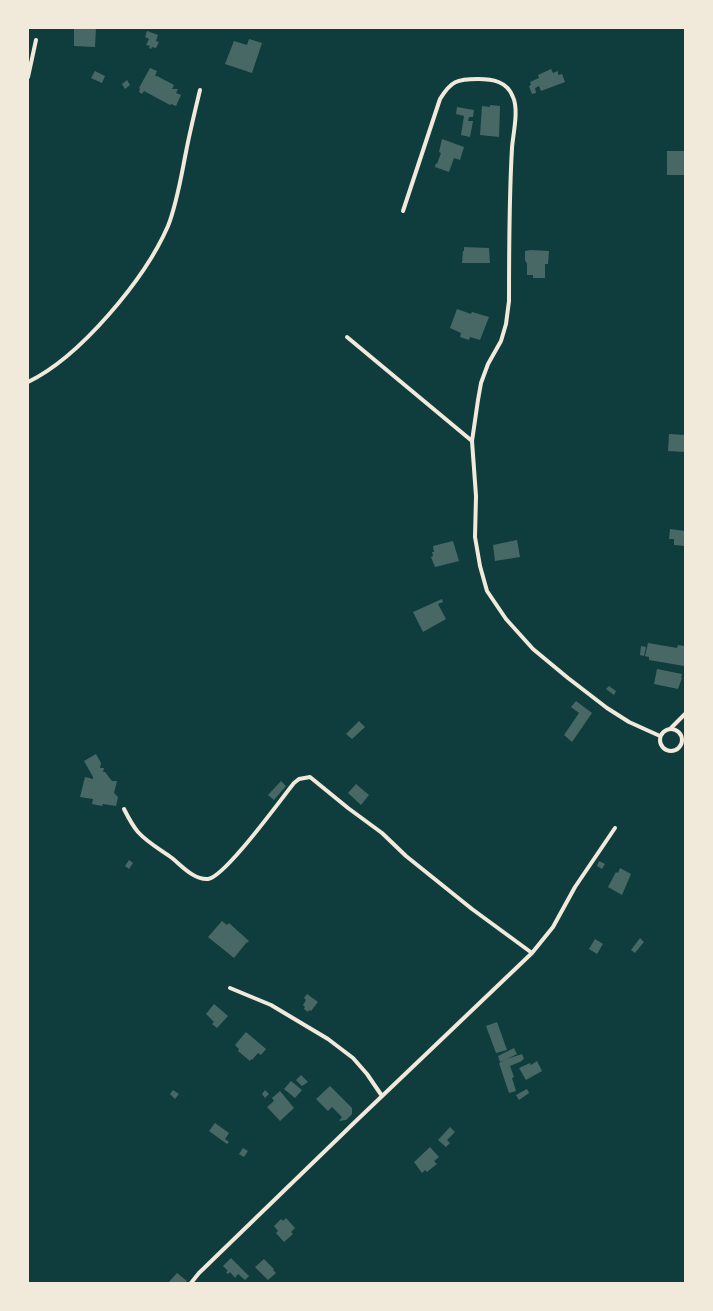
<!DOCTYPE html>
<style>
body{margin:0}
#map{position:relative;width:713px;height:1311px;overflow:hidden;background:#0f3d3e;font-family:"Source Sans 3",sans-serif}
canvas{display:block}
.frame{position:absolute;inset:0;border:29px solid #f1e9da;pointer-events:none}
</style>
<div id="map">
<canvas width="713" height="1311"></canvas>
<div class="frame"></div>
</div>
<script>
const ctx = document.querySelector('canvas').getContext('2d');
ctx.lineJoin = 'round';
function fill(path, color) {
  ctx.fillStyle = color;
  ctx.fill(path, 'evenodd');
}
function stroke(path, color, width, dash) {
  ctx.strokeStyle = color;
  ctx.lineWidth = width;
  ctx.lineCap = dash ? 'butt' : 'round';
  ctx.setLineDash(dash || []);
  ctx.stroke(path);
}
const building = new Path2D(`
 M74 28H96L95 47 74 46Z
 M147 31 158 35 156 41 159 42 156 48 152 47 151 49 149 48 150 46 146 45 149 39 145 37Z
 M249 39 262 43 252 73 225 64 234 41 247 45Z
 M150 68 157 71 155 76H157L174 85 172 89H178L176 93 181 95 176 106 171 104 170 105 144 91 142 94 139 92 140 89 139 88Z
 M551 69 553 73 558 71V75L562 74 565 82 541 91 539 86 535 88 536 93 532 94 529 86 531 85 530 82 539 78 538 75Z
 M95 71 105 76 102 83 91 78Z
 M127 80 130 85 125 89 122 84Z
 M490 105 500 106 499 137 480 135 482 106 490 107Z
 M457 107 474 110 473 117H469L468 121H473L470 137 461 135 464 116 456 114Z
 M442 139 464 147 460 160 454 158 449 172 435 167 436 163 437 164 441 153 439 152Z
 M667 151H685V175H667Z
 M464 247 489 248 490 263H462L463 251H464Z
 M531 250 549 251 548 264H545V278H533V275H527V263H526V261H525V251Z
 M457 309 471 314 472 312 489 317 480 340 470 337 469 340 460 337 461 333 450 328Z
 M669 434 685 435V452L668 451Z
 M670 529 685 531V546L674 545V539H669Z
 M517 540 520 557 495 561 493 545Z
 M453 541 459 561 435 567 431 557 433 556 432 552H434L433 546Z
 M442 599 443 602 438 604 446 619 423 632 413 612Z
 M648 643 677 648 678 645 685 646 684 666 649 660V657L645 656Z
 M641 646 646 647 644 656 640 655Z
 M657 669 682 674 681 678H682L678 689 654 684Z
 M609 686 616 691 614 695 606 689Z
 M576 701 592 713 572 742 564 735 579 713 571 707Z
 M359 721 365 727 352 739 346 734Z
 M96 754 101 763 100 768H104L103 772H105L112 781H117L114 793 118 797 116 806 103 804 102 806 92 804 93 799 80 797 85 777 93 779V777L84 761Z
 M281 781 286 786 274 800 268 795Z
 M356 784 369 795 361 805 348 793Z
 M129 860 133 863 129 869 125 866Z
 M599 861 605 864 602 869 597 866Z
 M620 868 631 874 622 895 608 887 616 872 618 873Z
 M222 921 227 925 229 923 249 941 247 943V942L234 958 208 937Z
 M640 938 644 942 635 953 631 950Z
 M595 939 603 944 597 954 589 949Z
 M307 994 318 1002 311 1011 309 1010 308 1012 304 1009 305 1007 303 1005 306 1000 304 998Z
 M214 1004 228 1016 217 1028 212 1024 214 1022 206 1014Z
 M497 1022 507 1050 496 1053 486 1026Z
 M246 1032 266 1049 261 1055 258 1053 252 1060 251 1059 250 1061 238 1051 239 1049 235 1045Z
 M514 1048 517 1054 507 1059 522 1054 524 1059 522 1060V1061L510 1066 514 1077 512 1078 516 1091 509 1093 499 1063 505 1060 500 1062 498 1056Z
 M537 1061 542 1071 526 1080 519 1068 530 1063 531 1065Z
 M301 1075 308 1082 302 1086 296 1080Z
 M291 1081 302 1090 295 1098 284 1089Z
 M330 1086 352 1108V1114L346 1120 339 1121 342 1117 332 1107 328 1111 316 1099Z
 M527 1089 529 1093 519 1100 516 1095Z
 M173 1090 179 1094 175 1099 170 1094Z
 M265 1090 269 1094 265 1098 262 1094Z
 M280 1091 294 1108 280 1121 267 1107 274 1101 272 1098Z
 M215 1123 229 1133 225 1139 229 1142 227 1144 209 1131Z
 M450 1127 455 1132 447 1140 450 1143 446 1147 438 1140Z
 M430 1147 439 1157 434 1161 437 1164 427 1172 425 1170 422 1173 414 1162Z
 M243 1148 248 1151 244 1157 239 1154Z
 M286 1218 295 1228 291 1232 293 1234 284 1242 276 1233 278 1231 274 1226 281 1219 283 1221Z
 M231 1258 249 1276 245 1280 238 1274 235 1278 230 1272 228 1274 226 1272 228 1271 223 1266Z
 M264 1259 274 1269 273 1270 276 1273 268 1280 255 1267Z
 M177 1273 187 1281 185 1283H168Z`);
const minor = new Path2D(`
 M28 77 36 40
 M403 211 440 99C451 81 457 79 478 79 492 79 507 81 513 97 519 110 513 134 512 148 509 199 509 250 509 301L506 324 501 341 488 364 481 383 478 400 472 441 476 496 475 537 480 566 487 591 506 619 533 649 568 678 607 708 629 722 660 736
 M347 337 472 441
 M28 382C80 357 145 279 168 226 177 203 181 177 186 152 190 131 195 111 200 90
 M671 728 685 714
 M660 740a11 11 0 1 1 22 0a11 11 0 1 1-22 0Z
 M124 809C128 817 132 825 138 832 148 843 161 850 172 858 182 866 194 880 208 879 225 877 281 799 294 783L299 779 310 777 348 808 382 833 406 856 472 909 532 953
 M230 988 271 1005 328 1039 353 1058 367 1074 382 1096
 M191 1283 199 1273 357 1120 532 953 553 927 575 887 615 828`);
fill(building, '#486865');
stroke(minor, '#f1e9da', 4);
</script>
